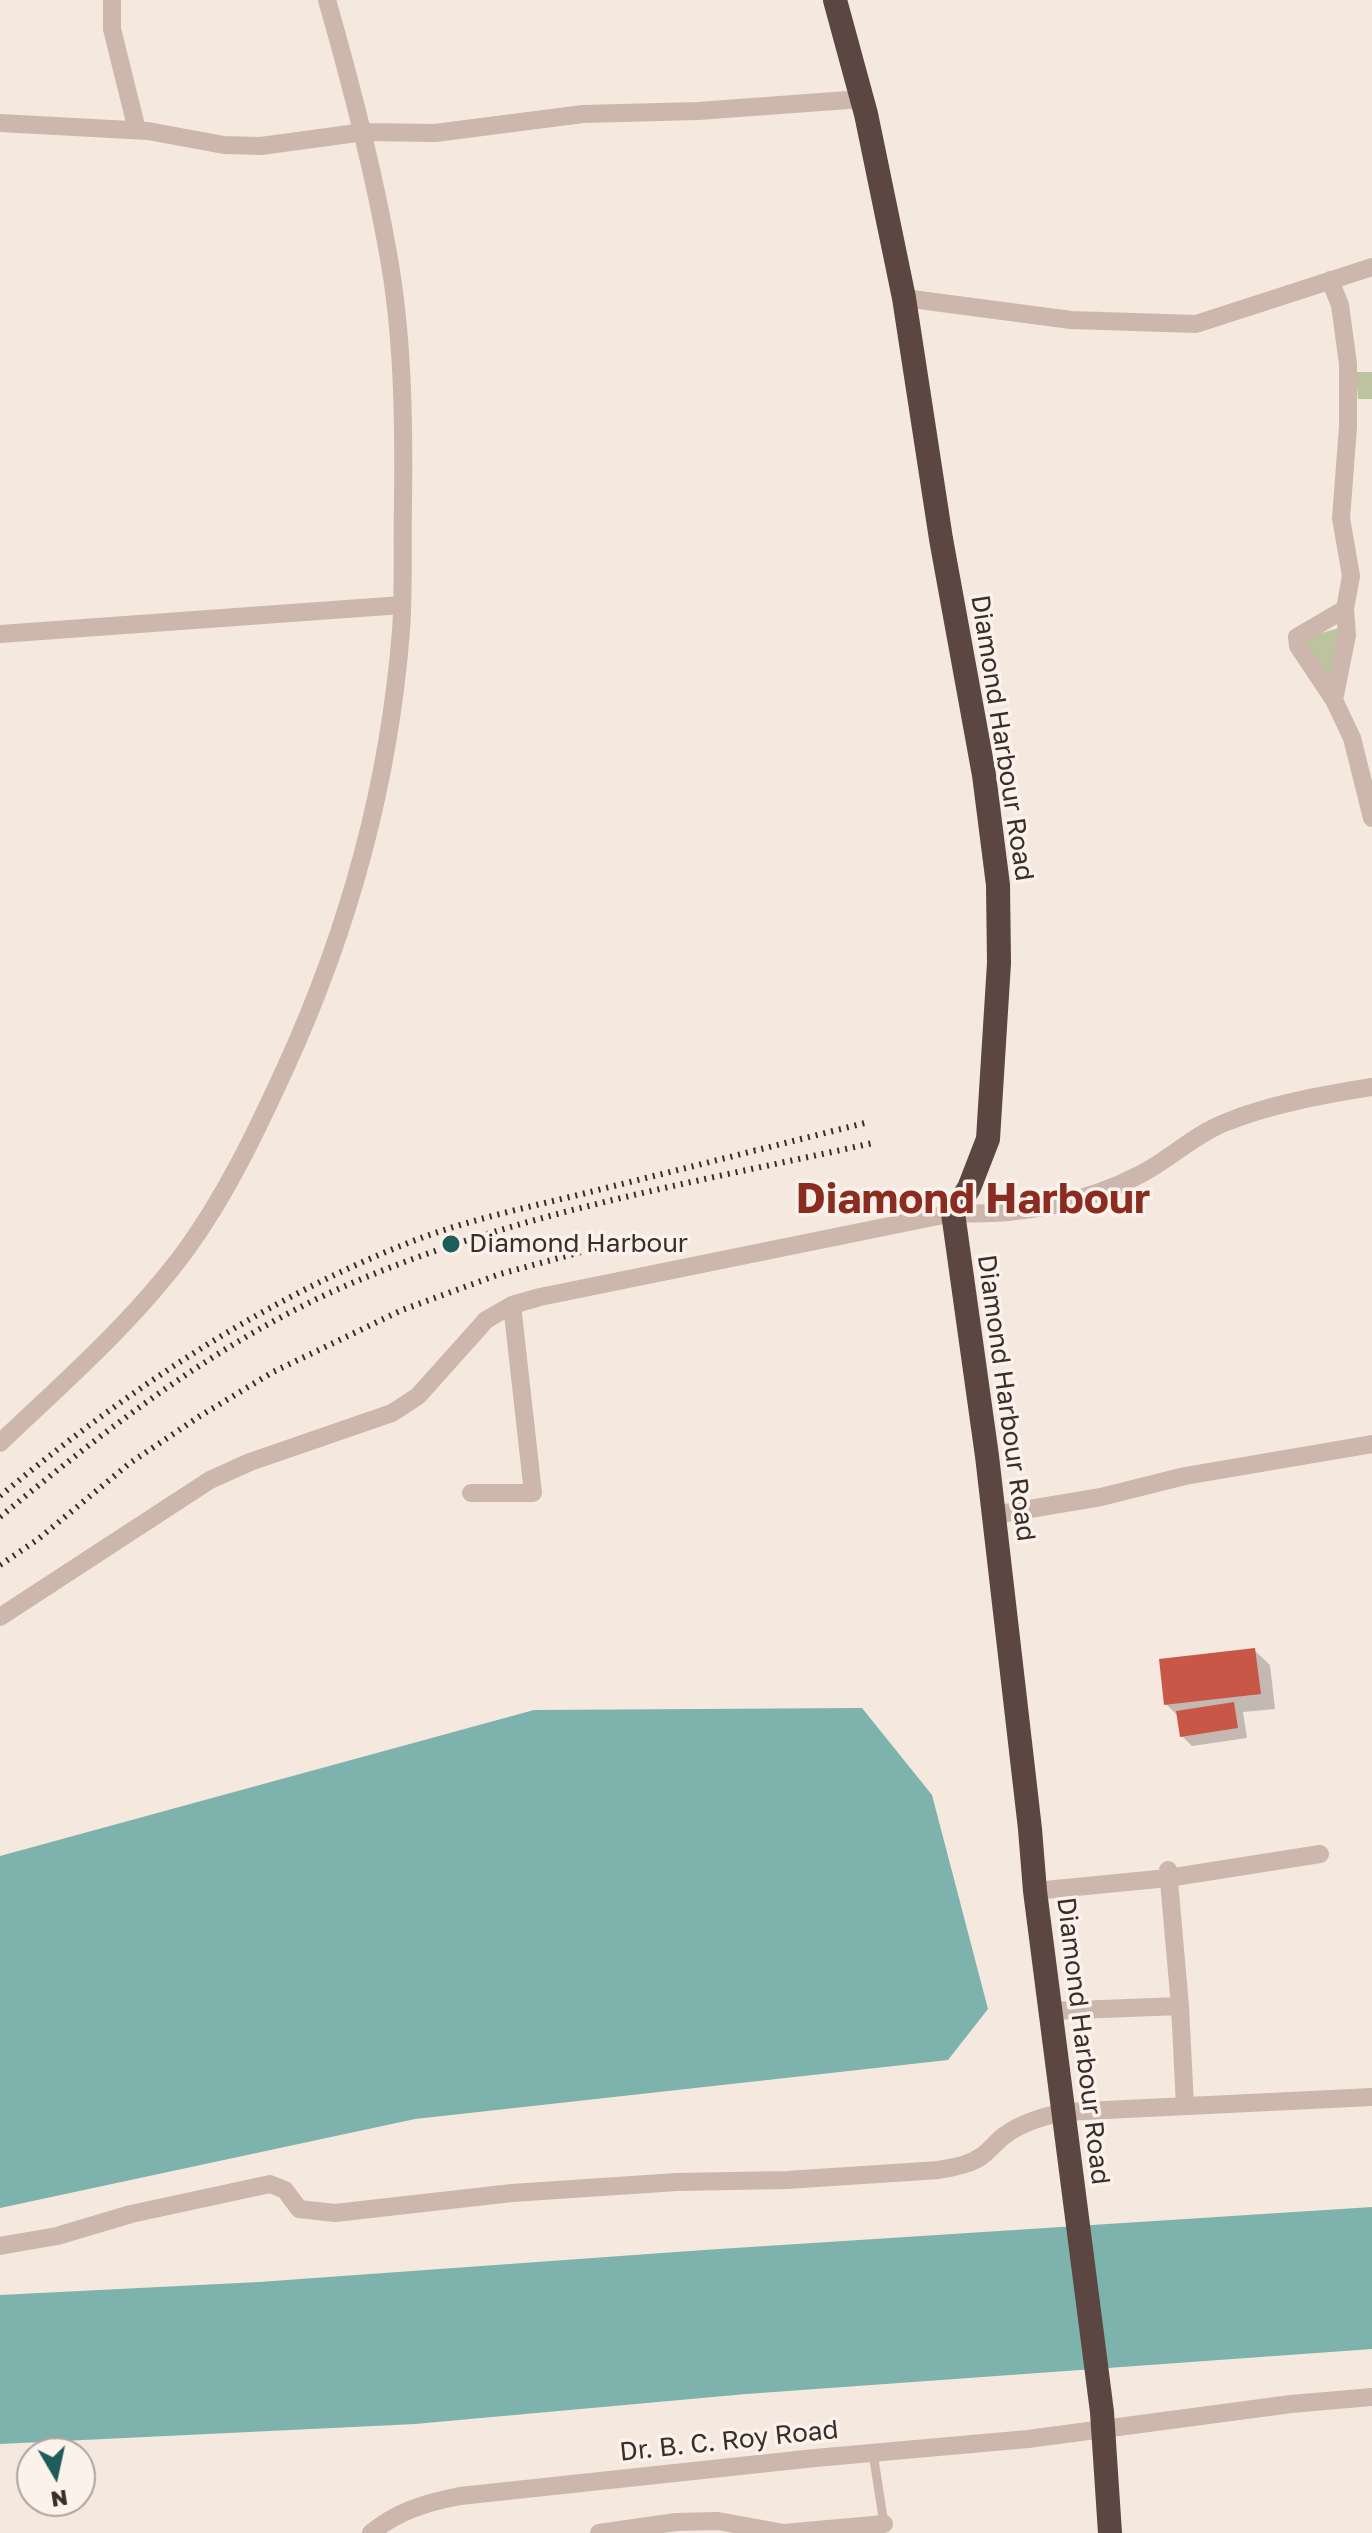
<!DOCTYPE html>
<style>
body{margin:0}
#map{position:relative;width:1372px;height:2533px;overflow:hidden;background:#f4e8df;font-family:"Golos Text",sans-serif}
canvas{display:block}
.north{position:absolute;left:16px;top:2437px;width:80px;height:80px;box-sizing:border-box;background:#fbf2ec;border:2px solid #aea39e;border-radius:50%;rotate:171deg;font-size:22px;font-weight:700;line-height:32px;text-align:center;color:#3a2d2a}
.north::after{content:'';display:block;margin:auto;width:28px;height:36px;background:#1e5d59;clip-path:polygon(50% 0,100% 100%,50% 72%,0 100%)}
</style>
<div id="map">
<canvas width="1372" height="2533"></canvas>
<div class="north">N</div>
</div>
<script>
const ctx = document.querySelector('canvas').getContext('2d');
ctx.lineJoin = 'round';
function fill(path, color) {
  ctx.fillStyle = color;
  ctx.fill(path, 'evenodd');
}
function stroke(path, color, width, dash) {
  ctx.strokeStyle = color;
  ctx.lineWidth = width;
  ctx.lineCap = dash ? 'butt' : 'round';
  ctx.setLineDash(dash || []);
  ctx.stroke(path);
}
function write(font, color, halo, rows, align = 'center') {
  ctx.font = font + ' "Golos Text",sans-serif';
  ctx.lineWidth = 7;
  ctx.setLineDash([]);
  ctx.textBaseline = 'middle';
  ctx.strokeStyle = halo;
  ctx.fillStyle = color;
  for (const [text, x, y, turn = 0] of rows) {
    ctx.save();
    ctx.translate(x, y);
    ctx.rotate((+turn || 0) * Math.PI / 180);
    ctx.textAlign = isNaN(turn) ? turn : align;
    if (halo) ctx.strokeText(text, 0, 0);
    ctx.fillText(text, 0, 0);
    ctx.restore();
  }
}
const green = new Path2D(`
 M1356 372H1372V399H1358Z
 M1342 627 1335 690 1301 639Z`);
const water = new Path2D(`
 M862 1708 932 1795 988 2009 948 2060 415 2119 0 2208V1856L534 1710Z
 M1372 2207V2349L746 2394 415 2424 0 2444V2295L259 2282 704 2250Z`);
const shadow = new Path2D(`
 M1254 1650 1270 1665 1275 1709 1243 1712 1247 1738 1192 1746 1182 1736 1179 1717 1166 1704Z`);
const building = new Path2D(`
 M1255 1648 1261 1694 1164 1705 1159 1659Z
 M1234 1702 1238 1728 1180 1737 1176 1711Z`);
const lane = new Path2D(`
 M873 2453 884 2524`);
const street = new Path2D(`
 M112 0V29L137 130
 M0 123 148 131 224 145 261 146 364 132 435 133 583 114 698 111 862 99
 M1330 280 1340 305 1348 364V427L1341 518 1351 576 1345 609 1297 637 1298 646 1334 700
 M904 298 1071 320 1196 324 1372 267
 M1345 609 1347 635 1334 700 1352 738 1372 818
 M0 634 402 605
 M0 1443C65 1381 133 1322 186 1250 226 1195 256 1132 284 1071 348 932 389 783 401 631 404 589 402 546 403 504 404 421 403 335 388 253 373 167 351 84 327 0
 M471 1493H533L512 1305
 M994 1515 1101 1497 1185 1476 1372 1444
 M0 1617 210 1480 250 1462 392 1413 418 1396 486 1320 512 1305 540 1297 953 1213C1017 1216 1084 1204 1141 1174 1170 1159 1194 1135 1224 1123 1270 1104 1323 1095 1372 1087
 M1168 1870 1180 2006 1185 2106
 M1035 1891 1168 1878 1320 1854
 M1050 2011 1180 2006
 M0 2246 57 2236 131 2214 270 2184 285 2190 299 2209 335 2213 512 2193 677 2182 787 2180 939 2170C954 2167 969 2165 982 2156 990 2150 997 2141 1005 2135 1023 2122 1044 2116 1065 2112L1372 2097
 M371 2533C398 2511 425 2503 460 2496L815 2458 1028 2439 1291 2404 1372 2397
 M599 2533 676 2522 718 2521 784 2533 884 2524`);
const highway = new Path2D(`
 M835 0 866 114 904 298 941 539 984 775 998 885 999 963 988 1139 969 1188 953 1213 987 1456 1030 1829 1035 1891 1102 2412 1110 2533`);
const rail = new Path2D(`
 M0 1496C127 1390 265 1297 421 1238 475 1218 534 1206 590 1192 682 1169 773 1146 865 1123
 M0 1517C104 1431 212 1346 336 1290 506 1214 692 1183 873 1143
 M0 1565 37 1540 130 1463 200 1416 273 1372 402 1310 500 1274 629 1239`);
const markers = [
 [451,1244,10,"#1e5d59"]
];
const streetNames = [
 ["Diamond Harbour Road",1002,738,81],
 ["Diamond Harbour Road",1006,1398,82],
 ["Diamond Harbour Road",1083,2041,83],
 ["Dr. B. C. Roy Road",729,2441,-6]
];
const poiNames = [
 ["Diamond Harbour",469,1244]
];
const townNames = [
 ["Diamond Harbour",973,1200]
];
fill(green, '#bcc49f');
fill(water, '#7db2ad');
fill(shadow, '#0003');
fill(building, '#c95748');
stroke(lane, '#cdb6ab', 9);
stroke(street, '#cdb6ab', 18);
stroke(highway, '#5b4641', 24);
stroke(rail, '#3a2d2a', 6, [2, 6]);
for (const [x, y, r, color] of markers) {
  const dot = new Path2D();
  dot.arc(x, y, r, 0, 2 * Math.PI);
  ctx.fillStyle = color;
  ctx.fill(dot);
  stroke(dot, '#fbf2ec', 3);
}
write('26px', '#3a2d2a', '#fbf2ec', streetNames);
write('26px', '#3a2d2a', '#fbf2ec', poiNames, 'left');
write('bold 42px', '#8b2c21', '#fbf2ec', townNames);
</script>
